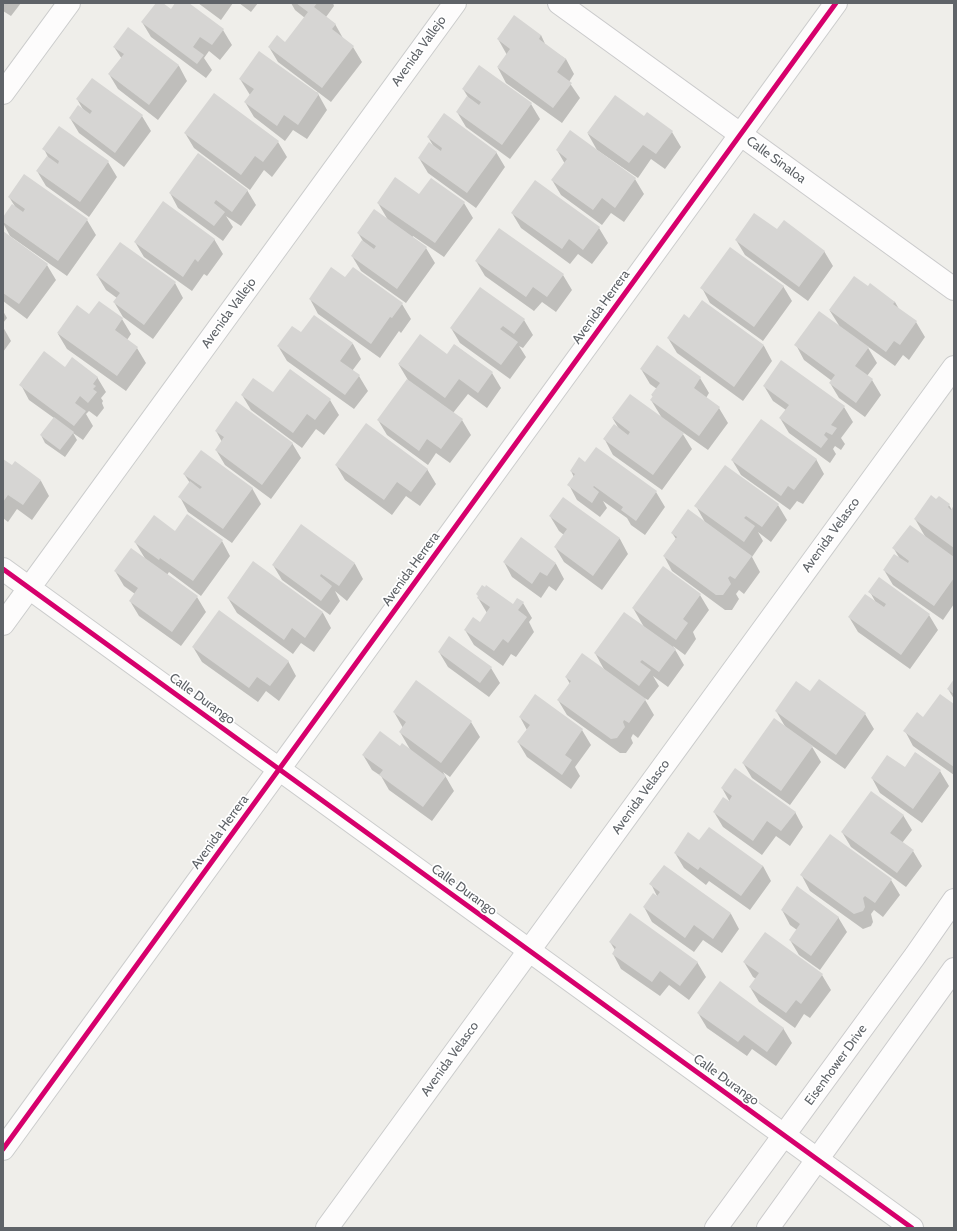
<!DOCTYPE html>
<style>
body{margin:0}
#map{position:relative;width:957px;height:1231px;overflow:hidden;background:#efeeea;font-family:Cabin,sans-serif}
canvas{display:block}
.frame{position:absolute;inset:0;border:4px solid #5f6368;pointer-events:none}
</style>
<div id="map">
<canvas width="957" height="1231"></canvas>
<div class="frame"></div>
</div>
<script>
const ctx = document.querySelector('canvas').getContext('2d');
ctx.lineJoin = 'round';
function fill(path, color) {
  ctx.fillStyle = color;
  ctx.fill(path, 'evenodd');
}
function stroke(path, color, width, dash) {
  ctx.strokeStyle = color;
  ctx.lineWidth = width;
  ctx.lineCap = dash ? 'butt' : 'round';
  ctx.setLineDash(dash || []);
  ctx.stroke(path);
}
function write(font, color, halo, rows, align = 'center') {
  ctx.font = font + ' Cabin,sans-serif';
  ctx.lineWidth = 3.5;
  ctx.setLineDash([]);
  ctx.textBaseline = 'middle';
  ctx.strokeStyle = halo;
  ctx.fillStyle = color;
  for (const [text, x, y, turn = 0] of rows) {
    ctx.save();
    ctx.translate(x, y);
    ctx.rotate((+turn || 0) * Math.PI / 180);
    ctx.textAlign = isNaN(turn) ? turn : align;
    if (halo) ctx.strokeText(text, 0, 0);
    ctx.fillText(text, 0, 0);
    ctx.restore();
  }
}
const shadow = new Path2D(`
 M3 3H21L11 16 3 11Z
 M157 3H161L171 10 177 3H188L223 30 232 45 220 60 209 51 204 58 212 70 206 78 151 37 142 22Z
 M198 3H233L221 20Z
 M239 3H258L251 12Z
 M291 3H333L334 6 326 17 335 24 344 40 353 47 362 62 331 102 278 62 269 47 286 44 305 18 295 10Z
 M128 28 179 66 187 81 158 120 118 89 109 74 122 59 114 47Z
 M541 35 546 46 566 59 574 74 569 82 580 98 562 123 506 83 498 68 507 55 498 39Z
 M240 79 316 93 317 92 327 110 307 139 293 130 285 141 254 117 245 102 250 95Z
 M463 89 531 104 540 119 510 159 466 127 457 112 468 97Z
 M77 99 142 116 151 131 124 167 79 133 70 118 84 111Z
 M644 117 672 132 681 147 665 169 651 159 638 178 597 150 588 134Z
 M570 132 635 179 644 194 624 222 611 213 602 225 561 195 552 180 565 164 557 150Z
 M185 133 278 142 287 157 272 177 264 170 250 190 194 148Z
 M428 137 496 152 505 167 476 208 428 173 419 158 434 147Z
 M44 149 108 162 117 177 89 217 46 186 37 171 48 157Z
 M247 190 256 205 241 226 226 216 233 227 223 241 178 208 170 193Z
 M419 196 464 203 473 218 444 257 413 236 412 238 426 248 435 263 406 303 361 271 352 256 363 241 358 233 388 220 378 203Z
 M9 197 87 220 96 235 67 276 10 236 3 223V219L16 208Z
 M512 213 599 228 608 243 592 264 578 254 570 264 521 228Z
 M777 231 824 251 833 266 808 301 745 255 736 240Z
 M3 233 47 265 56 280 27 319 3 301Z
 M214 239 223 254 207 276 204 274 192 291 144 257 135 242Z
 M476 261 563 275 572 290 556 312 542 302 534 311 485 276Z
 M97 275 175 283 183 298 153 339 123 317 114 302 117 298 106 290Z
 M345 279 402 304 411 319 401 333 399 331 380 358 318 314 310 299Z
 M783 286 792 301 763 341 710 303 702 288Z
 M869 288 895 302 899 309 916 322 925 337 909 360 903 355 895 366 867 346 877 363 867 376 872 380 881 395 865 417 839 398 830 383 832 381 804 360 796 345 840 327 830 311Z
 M702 301 764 346 772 361 743 401 677 353 668 338 689 319Z
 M99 302 122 319 131 334 127 340 137 348 146 363 126 391 67 349 58 334 89 316Z
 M3 311 7 318 3 323Z
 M314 316 353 344 361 359 352 371 359 376 368 391 354 409 287 361 278 346 301 334Z
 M524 320 533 335 523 348 519 346 526 357 510 379 460 343 451 328Z
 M3 327 11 341 3 352Z
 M455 345 492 373 501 388 487 408 468 394 453 413 462 420 471 435 450 463 436 453 428 465 387 435 378 420 408 380 399 365 447 355Z
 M657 347 700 378 709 393 706 398 719 408 728 423 708 450 681 431 692 449 662 490 613 455 605 440 619 429 613 419 662 418 651 400 653 397 652 395 657 389 650 384 641 369Z
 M66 368 97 377 106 392 101 398 103 401 102 403 104 408 97 417 89 411 86 414 93 426 83 440 73 433 77 440 65 457 45 443 41 435 54 418 29 400 21 385Z
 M764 386 844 407 853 422 841 438 845 444 841 450 835 446 833 449 836 454 830 463 789 433 780 418 786 410 773 401Z
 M273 394 330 400 339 415 324 435 316 429 302 448 251 410 242 395Z
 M216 431 292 443 301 458 271 499 225 465 216 450 222 442Z
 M816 459 824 474 803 504 797 501 790 510 741 475 732 460Z
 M3 460 12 467 15 462 41 481 49 496 32 520 17 509 8 522 3 518Z
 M586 463 656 492 665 507 645 535 631 525 627 518 603 501 607 508 600 517 577 500 569 485 574 477 571 471Z
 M336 465 427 469 436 484 420 506 406 496 392 515 345 480Z
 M184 474 252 488 261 504 232 543 188 512 180 497 190 483Z
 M563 498 620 539 628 554 602 590 564 562 555 547 564 535 559 531 550 516Z
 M937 501 949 505 952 510 954 507V604L943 620 893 585 884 570 900 559 894 549 926 538 915 519Z
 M778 505 787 520 771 542 758 532 763 541 752 557 760 572 744 594 739 590 736 594 739 599 732 610H725L672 571 664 556 676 539 672 533 706 524 696 506Z
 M301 525 355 564 363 579 347 601 335 591 340 601 330 615 282 580 273 565Z
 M175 532 222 541 230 556 201 596 169 572 167 575 197 597 206 612 181 646 139 616 130 601 135 594 124 586 115 571 146 560 135 542Z
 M521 539 556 564 564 579 556 591 549 586 541 598 512 577 504 562Z
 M254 563 323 613 331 628 314 652 301 643 293 654 237 613 228 598Z
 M870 592 929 615 938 630 910 669 858 632 849 617 875 601Z
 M700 595 709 610 693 632 696 639 685 655 673 646 684 665 668 687 653 676 659 686 648 700 644 698 654 715 638 738 633 734 631 738 633 743 626 753H620L567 715 558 700 570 684 566 677 605 671 595 653 644 627 633 608Z
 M478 598 513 605 523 603 532 618 529 622 534 632 516 657 511 654 503 666 474 645 465 630 480 623 487 613Z
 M193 647 288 661 296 676 279 701 266 691 258 702 202 662Z
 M439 652 491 668 500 683 489 697 448 667Z
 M954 681V699L948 689Z
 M810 693 865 714 874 729 845 769 811 745 821 762 790 805 752 778 743 763 786 728 776 711Z
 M535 696 582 730 591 745 575 767 580 776 571 789 527 757 518 742 527 730 520 717Z
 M954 705V775L913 746 905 731 924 718Z
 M394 712 471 722 480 737 450 777 443 772 454 791 432 821 389 790 381 776 372 770 363 755 400 747 411 751 400 732 403 728Z
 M916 753 940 771 949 786 922 823 880 793 872 778 905 768Z
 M722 788 795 812 803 827 790 846 776 836 762 855 723 827 714 812 731 804Z
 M903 815 912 830 902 843 913 851 922 866 906 887 851 847 842 832Z
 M699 842 763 866 771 881 750 910 709 881 706 885 684 868 675 853Z
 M664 866 731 914 739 929 722 953 703 940 694 952 652 922 644 907 658 898 651 884Z
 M802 876 891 880 900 895 883 917 874 910 871 914 873 922 871 926 863 929 810 891Z
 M782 910 838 917 847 932 820 970 799 955 790 940 797 930 790 925Z
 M610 942 697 962 706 977 689 1000 669 985 660 996 621 969 613 954 615 950Z
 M744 962 822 975 831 990 810 1018 804 1014 795 1028 759 1002 750 987 756 979 753 977Z
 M698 1013 783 1028 792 1043 776 1066 752 1049 747 1056 707 1028Z`);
const building = new Path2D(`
 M156 3H163L171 9 175 3H189L224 29 212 45 200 37 193 47 204 55 197 64 141 22Z
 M296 3H317L314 7 336 24 332 29 354 46 322 88 268 47 277 35 285 42 308 12Z
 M514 15 541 35 539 39 566 59 557 72 572 83 553 108 497 67 510 49 497 39Z
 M128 27 179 65 149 105 108 74 124 54 113 47Z
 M259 51 319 94 298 125 284 115 277 126 244 102 254 89 239 79Z
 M479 65 532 103 502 145 456 112 467 96 479 105 481 102 462 89Z
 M92 78 143 115 115 153 69 118 78 105 90 114 92 111 76 99Z
 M214 93 279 141 263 162 255 156 241 175 184 133Z
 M615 95 644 116 647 112 673 131 656 154 643 145 629 163 587 133Z
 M444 113 497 152 467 193 418 158 429 142 441 151 442 148 427 137Z
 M59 126 109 161 80 202 36 171 47 156 58 164 59 161 42 149Z
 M570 130 636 178 615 208 602 198 593 210 551 180 567 159 556 150Z
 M198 153 248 190 232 212 216 200 214 203 225 212 214 226 169 193Z
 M24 174 88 219 58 261 3 222V217L12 204 23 212 25 209 8 197Z
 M395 177 419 194 431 178 465 202 435 243 377 203Z
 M535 180 600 227 583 250 569 239 562 249 511 213Z
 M163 201 215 239 198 262 195 259 183 277 134 242Z
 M374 209 427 247 397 289 351 256 362 240 374 249 376 246 357 233Z
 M754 213 777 229 784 220 825 251 799 287 735 240Z
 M499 228 564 274 547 297 533 287 526 297 475 261Z
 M3 231 48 264 19 304 3 293Z
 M120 242 176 282 144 325 113 302 120 293 96 275Z
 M730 247 784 286 754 327 700 288Z
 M331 267 345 277 353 267 403 303 392 318 390 317 371 344 309 299Z
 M854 276 868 286 870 283 895 302 893 304 917 321 900 345 894 341 886 352 829 310Z
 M480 287 525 319 514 334 503 326 500 329 518 342 501 365 450 328Z
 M702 300 764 345 734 387 667 338 684 314 689 318Z
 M99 301 123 318 115 330 138 347 117 376 57 333 77 305 89 314Z
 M819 311 869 347 855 366 873 379 856 403 829 383 835 375 794 345Z
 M314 315 353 343 340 361 360 375 345 395 277 346 292 326 301 332Z
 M420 334 447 354 454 344 493 372 478 393 459 379 445 398 398 364Z
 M657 345 701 377 694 388 720 407 699 436 650 400 653 396 651 395 660 383 640 369Z
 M44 351 65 367 72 357 98 377 93 384 96 386 93 389 97 392 88 403 80 396 75 403 86 411 74 426 19 385Z
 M781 360 845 406 831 425 837 428 832 435 826 432 824 435 828 439 821 448 779 418 789 405 763 386Z
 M290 369 331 399 315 420 307 414 293 433 241 395 253 378 273 392Z
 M407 379 463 419 441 449 427 439 419 451 377 420Z
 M630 394 684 433 653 475 603 439 614 424 628 435 630 432 612 418Z
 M236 401 293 443 262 485 215 450 224 437 215 431Z
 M54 417 74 432 60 450 40 435Z
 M761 419 817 459 794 490 788 486 781 496 731 460Z
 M366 423 428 469 411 492 397 482 384 500 335 465Z
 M596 447 657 491 636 521 621 510 623 507 594 486 593 487 599 492 592 503 567 485 575 474 570 471 579 457 585 462Z
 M201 450 253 488 223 529 178 497 190 481 200 489 202 487 183 474Z
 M3 459 12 465 15 461 41 480 23 505 8 495 3 502Z
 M725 465 779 504 762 527 746 516 744 518 755 526 744 542 694 506Z
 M931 495 936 499 939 496 950 504 948 507 951 510 954 505V548L914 519Z
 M563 497 620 538 593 576 554 547 567 529 549 516Z
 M688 509 752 556 735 579 730 576 728 578 731 584 723 595H716L663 556 677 537 671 533Z
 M187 514 223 540 193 581 160 558 159 560 134 542 154 515 175 531Z
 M301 524 355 563 339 586 321 574 320 576 332 586 321 601 272 565Z
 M910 525 954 557V578L934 606 883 570 894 554 908 563 909 561 892 548Z
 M521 537 556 563 547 576 540 572 532 584 503 562Z
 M131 548 198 596 172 632 129 601 138 588 114 571Z
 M253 561 323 612 305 638 292 628 284 640 227 598Z
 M663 566 701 594 683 619 688 623 676 640 632 608Z
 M879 577 930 614 901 655 848 617 865 594 884 607 886 604 868 592Z
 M482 585 485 587 486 585 513 604 517 598 524 602 518 610 527 617 508 643 503 639 494 651 464 630 473 617 480 622 490 607 477 598 478 596 476 594Z
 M219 610 289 661 270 686 257 677 249 688 192 647Z
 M624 612 676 649 659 672 642 660 640 662 651 670 639 686 594 653Z
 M449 636 492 667 480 683 438 652Z
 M582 653 646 699 629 723 624 720 623 722 625 727 617 738 611 739 557 700 571 681 565 677Z
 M819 679 866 713 836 755 775 711 796 681 810 691Z
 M954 679V694L947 689Z
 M416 680 472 721 441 763 399 732 406 722 393 712Z
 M535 694 583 729 565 755 572 760 562 775 517 742 530 725 519 717Z
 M940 694 954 704V767L903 731 917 712 923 717Z
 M774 718 813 746 781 791 742 763Z
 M380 731 400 746 402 743 446 776 423 807 379 775 383 770 362 755Z
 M915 752 941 770 913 809 871 778 887 755 905 767Z
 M735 768 796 812 781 831 767 821 753 841 713 812 723 797 729 801 732 796 721 788Z
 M871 791 904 815 890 833 914 850 897 873 841 832Z
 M709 827 763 866 741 896 700 867 698 870 674 853 688 832 699 840Z
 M830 834 892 879 875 903 865 896 863 898 865 907 863 911 854 914 800 875Z
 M664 865 731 913 713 939 694 925 685 938 643 907 653 893 657 896 660 892 649 884Z
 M797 886 839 917 811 956 789 940 800 924 781 910Z
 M630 913 698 962 680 986 660 971 652 982 612 954 616 947 609 942Z
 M765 932 823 974 801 1004 796 1000 786 1013 749 987 759 973 743 962Z
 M720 981 784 1028 767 1052 744 1035 738 1042 697 1013Z`);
const street = new Path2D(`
 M3 93 69 3
 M3 569 912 1228
 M3 624 455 3
 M3 1149 836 3
 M327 1228 954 367`);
const secondary = new Path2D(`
 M559 3 954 289
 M716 1228 915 956 954 900
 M768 1228 954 969`);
const cycleway = new Path2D(`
 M3 569 912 1228
 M3 1149 836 3`);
const streetNames = [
 ["Avenida Vallejo",419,51,-54],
 ["Calle Sinaloa",776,160,36],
 ["Avenida Herrera",601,307,-54],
 ["Avenida Vallejo",229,313,-54],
 ["Avenida Velasco",831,535,-54],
 ["Avenida Herrera",411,569,-54],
 ["Calle Durango",202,699,36],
 ["Avenida Velasco",641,797,-54],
 ["Avenida Herrera",220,832,-54],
 ["Calle Durango",464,890,36],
 ["Avenida Velasco",450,1059,-54],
 ["Eisenhower Drive",836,1065,-54],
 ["Calle Durango",726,1080,36]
];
fill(shadow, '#0003');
fill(building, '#d6d5d3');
stroke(street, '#cbcccc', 24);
stroke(secondary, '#cacacb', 24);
stroke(street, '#fdfcfc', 22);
stroke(secondary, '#fdfcfc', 22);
stroke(cycleway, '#d6006c', 5);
write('13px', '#5f6368', '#fff', streetNames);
</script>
